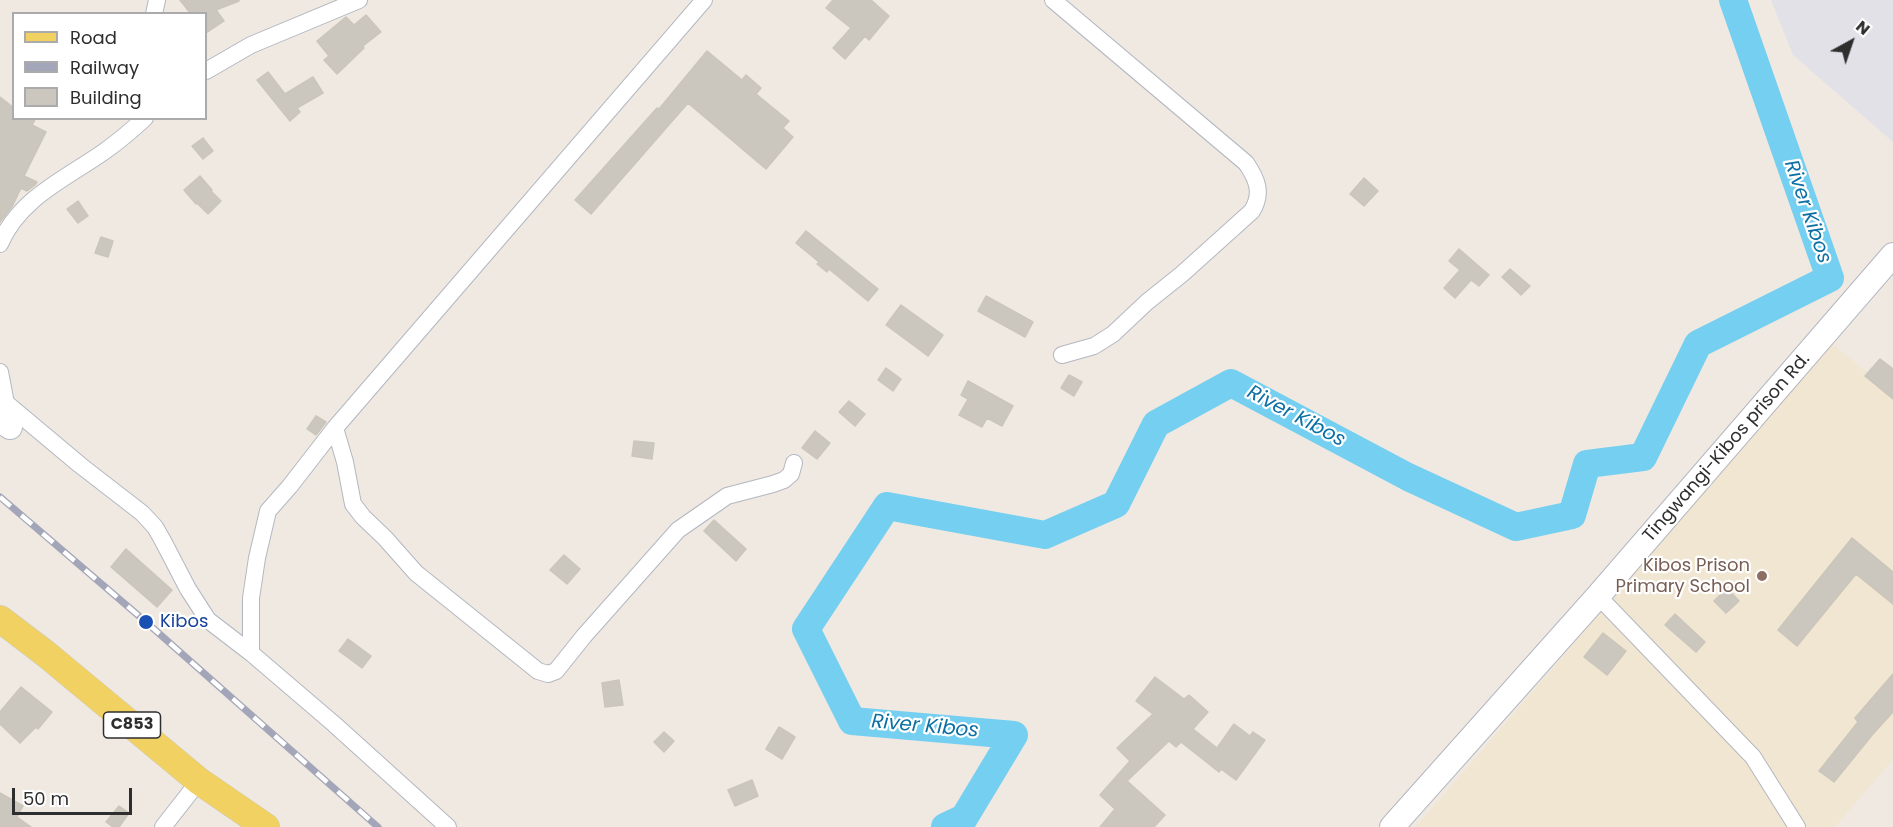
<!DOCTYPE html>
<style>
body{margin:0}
#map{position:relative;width:1893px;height:827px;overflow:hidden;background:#efe9e1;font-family:Poppins,sans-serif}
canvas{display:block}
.legend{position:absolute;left:12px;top:12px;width:195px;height:108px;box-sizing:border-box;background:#fff;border:2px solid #ababab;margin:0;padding:8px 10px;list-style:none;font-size:18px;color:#2e2e2e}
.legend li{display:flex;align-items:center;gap:12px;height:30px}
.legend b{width:30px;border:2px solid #ababab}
.north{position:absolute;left:1821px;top:12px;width:60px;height:60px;-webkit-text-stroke:4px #fff;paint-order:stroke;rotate:40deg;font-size:16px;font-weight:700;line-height:24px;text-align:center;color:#2e2e2e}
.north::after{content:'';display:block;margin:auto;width:21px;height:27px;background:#2e2e2e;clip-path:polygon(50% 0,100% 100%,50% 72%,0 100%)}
.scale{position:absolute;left:12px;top:788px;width:120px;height:27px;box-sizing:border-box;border:3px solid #2e2e2e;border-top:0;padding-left:8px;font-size:18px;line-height:21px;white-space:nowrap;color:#2e2e2e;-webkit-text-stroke:4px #fff;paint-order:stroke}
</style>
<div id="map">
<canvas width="1893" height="827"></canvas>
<ul class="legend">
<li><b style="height:8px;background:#f2d163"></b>Road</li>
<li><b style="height:8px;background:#a3a6b8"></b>Railway</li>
<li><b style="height:16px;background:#cbc7bf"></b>Building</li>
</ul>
<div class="north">N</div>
<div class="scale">50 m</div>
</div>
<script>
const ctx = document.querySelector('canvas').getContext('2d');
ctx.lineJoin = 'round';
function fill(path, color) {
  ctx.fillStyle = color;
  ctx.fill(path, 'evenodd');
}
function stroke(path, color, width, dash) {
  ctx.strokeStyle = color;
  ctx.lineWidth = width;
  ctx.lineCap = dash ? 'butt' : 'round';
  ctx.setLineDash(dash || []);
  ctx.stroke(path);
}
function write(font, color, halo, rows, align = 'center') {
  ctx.font = font + ' Poppins,sans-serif';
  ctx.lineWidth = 4.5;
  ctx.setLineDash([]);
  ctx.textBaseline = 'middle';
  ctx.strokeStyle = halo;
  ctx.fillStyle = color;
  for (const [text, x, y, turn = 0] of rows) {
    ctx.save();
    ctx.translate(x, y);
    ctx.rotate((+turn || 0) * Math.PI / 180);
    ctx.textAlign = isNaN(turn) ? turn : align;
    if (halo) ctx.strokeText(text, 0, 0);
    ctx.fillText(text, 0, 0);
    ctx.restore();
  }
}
const industrial = new Path2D(`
 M1771 0H1893V142L1793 55Z`);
const education = new Path2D(`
 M1832 344 1893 393V759L1835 827H1416Z`);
const river = new Path2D(`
 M945 827 964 818 1014 735 852 721 806 629 887 506 1045 535 1116 504 1156 424 1231 383 1408 477 1516 527 1572 515 1587 464 1643 457 1698 344 1830 278 1733 0`);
const building = new Path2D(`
 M180 0H239V1L216 10 224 21 206 33V14H191Z
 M833 0H871L889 16 869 40 865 36 845 59 833 48 851 28 826 8Z
 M366 15 381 32 363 46 364 48 337 74 324 60 329 56 317 41 346 17 354 25Z
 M707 51 742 80 746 75 761 88 756 94 789 121 783 128 793 137 766 169 688 103 591 214 575 200 657 108 659 109Z
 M268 72 285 94 313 77 323 93 297 108 300 112 290 121 257 80Z
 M0 97 14 108V118H36L32 125 46 132 24 176 37 182 35 185 27 191 21 188 13 205 0 222Z
 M203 138 213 151 203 159 192 146Z
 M200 176 212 190 211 191 221 201 208 214 197 203 196 204 184 190Z
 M1364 178 1378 191 1364 206 1350 194Z
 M78 201 88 216 78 223 67 209Z
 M806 231 878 289 868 301 829 269 827 272 817 264 819 262 796 243Z
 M101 237 113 241 108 257 95 253Z
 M1459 249 1489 275 1479 286 1471 280 1455 298 1444 288 1460 270 1449 261Z
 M1510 269 1530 286 1521 295 1502 277Z
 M986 296 1033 322 1025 337 978 311Z
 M901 305 943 335 928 356 886 325Z
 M1880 359 1893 369V399L1865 376Z
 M886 368 901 379 893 391 878 380Z
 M1069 375 1082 382 1074 396 1061 388Z
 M968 381 1013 406 1002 426 987 418 982 427 959 415 968 399 961 395Z
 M849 401 865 414 855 426 839 412Z
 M316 416 326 422 316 435 307 429Z
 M815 431 830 443 817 459 802 448Z
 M634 441 654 443 652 459 632 456Z
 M714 520 746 549 736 561 704 531Z
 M1852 538 1893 572V604L1856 574 1797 646 1778 630Z
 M126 549 172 590 157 607 111 567Z
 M564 555 580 569 567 584 550 570Z
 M1727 588 1739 601 1726 613 1714 601Z
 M1675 614 1705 642 1696 652 1665 625Z
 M1603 633 1626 651 1607 675 1584 657Z
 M348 639 371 656 362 668 339 651Z
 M1893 674V712L1873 734 1834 782 1819 771 1858 722 1855 718Z
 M1155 677 1184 699 1189 695 1208 712 1193 729 1217 748 1234 724 1250 736 1253 732 1265 740 1236 780 1221 769 1219 772 1181 742 1176 747 1169 741 1127 781 1165 815 1154 827H1100L1115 809 1100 795 1130 761 1117 748 1153 714 1136 701Z
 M619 680 623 705 605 707 602 683Z
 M21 687 52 712 38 729 36 727 20 743 0 724V712Z
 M779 727 795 737 782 759 766 749Z
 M664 732 674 741 664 752 654 742Z
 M752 780 758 796 735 806 728 790Z
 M0 793 23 806 17 817 31 827H0Z
 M119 806 129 813 119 827H113L106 822Z`);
const street = new Path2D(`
 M1053 0 1246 163C1257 179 1263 193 1252 211L1182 274 1147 302 1113 334 1094 346 1062 355
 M154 14 157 0
 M206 71 251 45 359 0
 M0 244C19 198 67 178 105 151 119 141 132 130 145 118
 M0 372 8 414
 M6 403 80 465 142 513 155 527 163 541 188 589 208 620 251 653 334 724 448 827
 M335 428 345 462 353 504 363 517 385 538 416 573 538 671 548 674 556 671 584 636 678 530 727 496 773 484 784 480 791 474 794 463
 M1598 596 1753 757 1797 827
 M251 653V598L257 558 268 511 290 486 335 428 704 0
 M163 827 199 781`);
const secondary = new Path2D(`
 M0 420 10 427
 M1392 827 1598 596 1893 255`);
const primary = new Path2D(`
 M0 619 46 654 199 781 266 827`);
const rail = new Path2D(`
 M0 497 146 622 378 827`);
const markers = [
 [1762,576,6,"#8d6e63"],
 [146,622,8,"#1a4fb4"]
];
const shields = [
 [132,725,57]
];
const shieldNames = [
 ["C853",132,725]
];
const streetNames = [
 ["Tingwangi-Kibos prison Rd.",1727,448,-49]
];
const educationNames = [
 ["Kibos Prison",1750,566],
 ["Primary School",1750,587]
];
const transitNames = [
 ["Kibos",160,622]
];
const waterNames = [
 ["River Kibos",1807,212,71],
 ["River Kibos",1296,417,28],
 ["River Kibos",925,727,5]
];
fill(industrial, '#e3e1e8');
fill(education, '#f0e6d1');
stroke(river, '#75cff0', 28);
fill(building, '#cbc7bf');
stroke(building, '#cbc5ba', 1.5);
stroke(street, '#b4b7c1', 18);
stroke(secondary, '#b4b7c1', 26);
stroke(primary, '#c9c9c9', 28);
stroke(street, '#fff', 16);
stroke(secondary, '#fff', 24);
stroke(primary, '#f2d163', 27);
stroke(rail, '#a3a6b8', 7);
stroke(rail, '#fff', 4.5, [14]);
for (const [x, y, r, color] of markers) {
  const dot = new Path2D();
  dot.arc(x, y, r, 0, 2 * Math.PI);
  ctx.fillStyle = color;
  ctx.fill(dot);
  stroke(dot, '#fff', 2);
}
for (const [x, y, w] of shields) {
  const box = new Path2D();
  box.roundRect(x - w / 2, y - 13, w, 26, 4.5);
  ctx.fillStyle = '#fff';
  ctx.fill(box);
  stroke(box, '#2e2e2e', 1.5);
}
write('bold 16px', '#2e2e2e', null, shieldNames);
write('18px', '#2e2e2e', '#fff', streetNames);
write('18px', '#785e54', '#fff', educationNames, 'right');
write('18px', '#164399', '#fff', transitNames, 'left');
write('italic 20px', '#0d6fa3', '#fff', waterNames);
</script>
